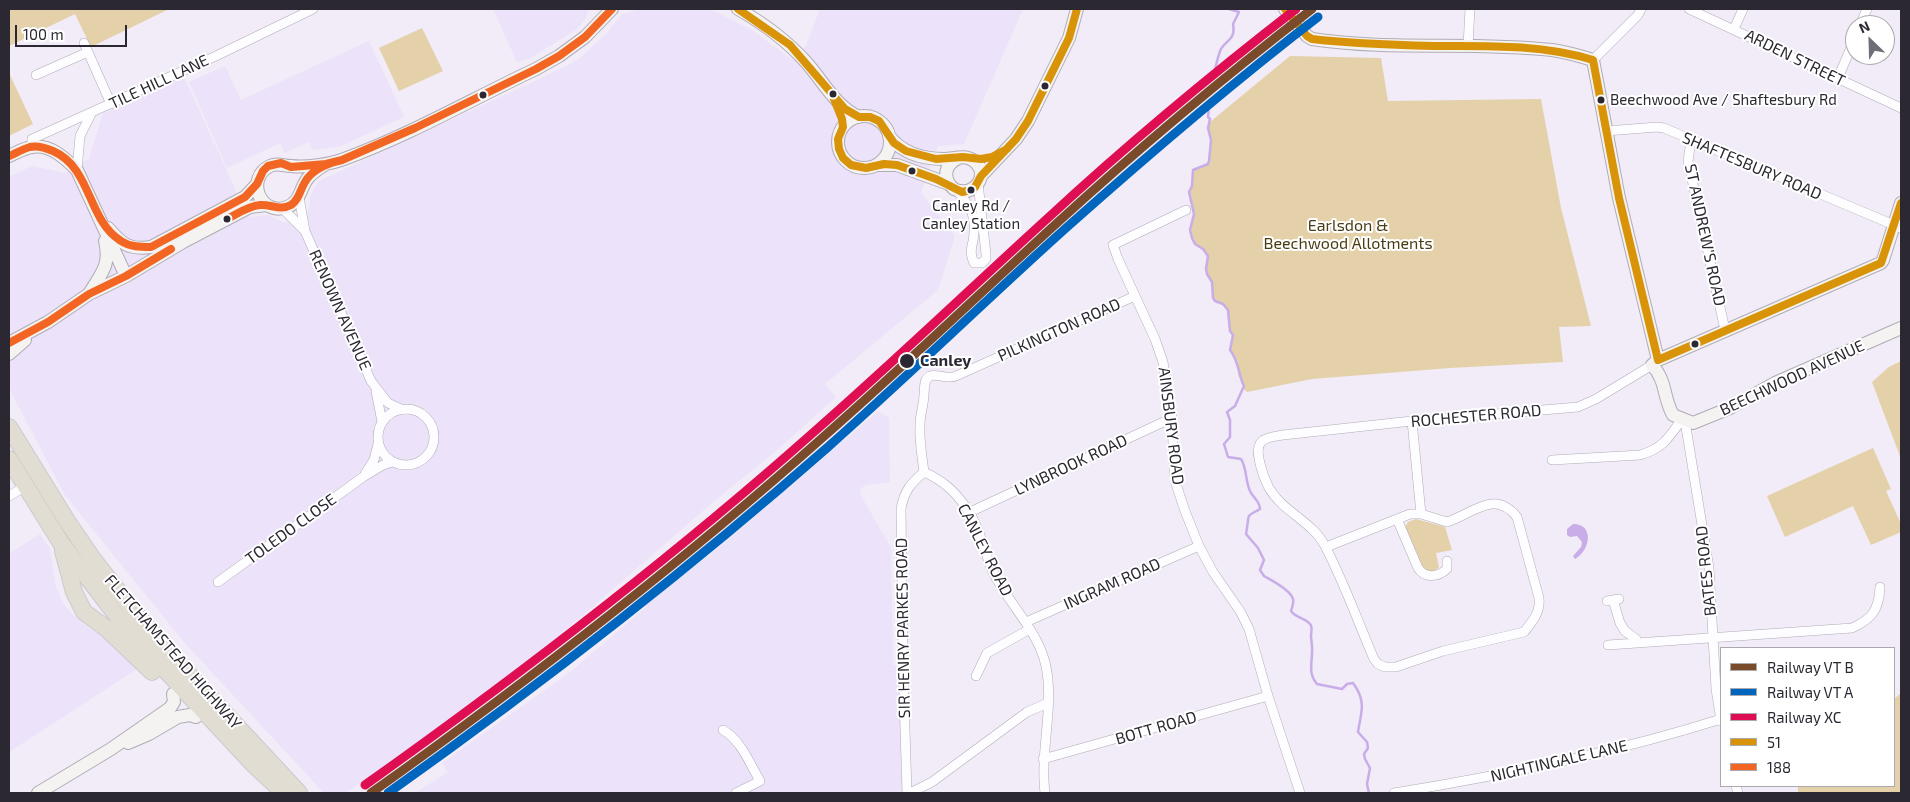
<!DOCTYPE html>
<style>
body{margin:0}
#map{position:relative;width:1910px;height:802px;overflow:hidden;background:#f1ecf7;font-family:"Exo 2",sans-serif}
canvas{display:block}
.frame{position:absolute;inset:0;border:10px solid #2c2832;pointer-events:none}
.legend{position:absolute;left:1720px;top:647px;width:175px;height:140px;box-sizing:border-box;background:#fff;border:1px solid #aba9ad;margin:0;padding:6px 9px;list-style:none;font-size:15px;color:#2c2832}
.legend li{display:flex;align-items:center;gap:10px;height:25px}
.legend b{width:25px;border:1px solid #aba9ad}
.north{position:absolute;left:1845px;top:15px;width:50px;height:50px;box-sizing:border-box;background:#fff;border:1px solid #aba9ad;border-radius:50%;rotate:336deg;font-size:14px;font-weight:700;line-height:20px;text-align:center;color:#2c2832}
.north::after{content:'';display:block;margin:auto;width:18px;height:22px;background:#716d77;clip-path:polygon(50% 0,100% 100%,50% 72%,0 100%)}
.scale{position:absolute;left:15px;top:25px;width:112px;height:22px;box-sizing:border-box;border:2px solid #2c2832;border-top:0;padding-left:6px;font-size:15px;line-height:18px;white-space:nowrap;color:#2c2832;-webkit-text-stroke:4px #fff;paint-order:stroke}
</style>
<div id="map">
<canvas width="1910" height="802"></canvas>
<div class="frame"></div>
<ul class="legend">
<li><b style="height:6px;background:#7a4b2a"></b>Railway VT B</li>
<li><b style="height:6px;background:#0065bd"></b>Railway VT A</li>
<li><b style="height:6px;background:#df0d52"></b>Railway XC</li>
<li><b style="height:6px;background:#d99308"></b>51</li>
<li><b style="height:6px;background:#f26522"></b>188</li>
</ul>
<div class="north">N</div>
<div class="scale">100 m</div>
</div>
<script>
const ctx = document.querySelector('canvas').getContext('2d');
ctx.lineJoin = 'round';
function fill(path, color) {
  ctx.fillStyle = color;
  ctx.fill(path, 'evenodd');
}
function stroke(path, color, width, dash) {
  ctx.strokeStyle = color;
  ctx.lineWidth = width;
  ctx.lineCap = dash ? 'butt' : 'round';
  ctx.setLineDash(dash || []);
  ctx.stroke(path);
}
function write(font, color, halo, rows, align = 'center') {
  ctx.font = font + ' "Exo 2",sans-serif';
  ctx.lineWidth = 4;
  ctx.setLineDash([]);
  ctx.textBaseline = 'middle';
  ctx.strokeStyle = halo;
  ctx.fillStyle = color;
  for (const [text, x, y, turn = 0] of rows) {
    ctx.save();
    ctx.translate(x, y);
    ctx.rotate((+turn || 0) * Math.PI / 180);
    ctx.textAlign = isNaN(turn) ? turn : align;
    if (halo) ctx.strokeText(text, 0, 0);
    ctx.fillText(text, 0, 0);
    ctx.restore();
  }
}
const built = new Path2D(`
 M493 9H589L585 19 577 29 529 59 517 62Z
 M642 9H710L752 30 791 59 806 46 820 9H1023L964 144 938 146 921 193 955 236 938 290 825 384 836 397 776 451 713 502 490 696 345 793H324L183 641 65 495 9 388V177L32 166 65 173 89 159 103 113 183 75 248 217 269 215 284 223 308 212 311 194 319 181 563 68 580 58 607 33 622 14Z
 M369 41 404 117 341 146 313 150 308 142 285 153 280 143 227 168 189 82 225 66 241 100Z
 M878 411 889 418 890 482 866 485 861 488 860 494 891 548 893 665H903L907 793H415L448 772 442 763 569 673 645 608 644 605 717 549Z
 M40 534 50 548 55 584 62 602 73 615 89 628 106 638 137 669 9 752V554Z`);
const green = new Path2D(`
 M9 9H169L91 47 75 14 9 46Z
 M422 28 443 71 399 91 379 48Z
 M1290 56 1381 58 1388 101 1541 99 1561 208 1591 326 1559 327 1563 362 1450 368 1312 379 1247 392 1244 389 1238 374V362L1230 350 1233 336 1230 331 1228 310 1223 304 1215 301 1213 298 1212 282 1207 274 1206 269 1208 255C1204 249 1197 247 1194 241 1188 231 1194 223 1193 213 1193 206 1190 199 1189 192L1192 186 1193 170 1205 166 1209 161 1211 140 1208 128 1210 122Z
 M9 73 33 124 9 136Z
 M1901 361V459L1872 382 1889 367Z
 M1873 448 1891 489 1886 491 1901 524V532L1871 545 1853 506 1785 537 1767 496Z
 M1416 519 1445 527 1452 550 1436 553 1439 567 1433 572 1424 571 1404 529 1408 522Z
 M1901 693V793H1798V786H1894V699Z`);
const water = new Path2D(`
 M1573 524C1595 524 1590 551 1575 559L1573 556 1581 547 1582 542 1577 536 1570 537 1567 535V529Z`);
const stream = new Path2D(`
 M1215 69C1217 63 1218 55 1221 49 1226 40 1236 40 1233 24L1239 12 1229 9
 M1209 107 1208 117 1210 119 1208 128 1211 140 1209 161 1208 164 1193 170 1192 186 1189 192 1194 214 1190 230 1192 238 1195 244 1203 249 1208 256 1206 269 1207 274 1212 282 1213 298 1215 301 1223 304 1228 310 1230 331 1233 335 1230 350C1239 361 1238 374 1244 386L1235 406 1227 412 1230 420V437L1224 444 1228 457 1241 459C1247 468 1245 480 1250 491 1253 498 1260 501 1260 509 1257 511 1251 513 1249 516 1248 517 1247 530 1246 534L1258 548 1264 560 1260 570 1264 576C1271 580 1291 590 1293 599 1294 602 1292 608 1291 611 1296 618 1305 618 1310 624 1313 627 1311 632 1311 636 1311 640 1312 643 1312 647 1313 662 1307 672 1317 684L1342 689 1347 684 1353 683C1367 702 1361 712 1358 732L1367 742 1368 748 1364 754 1365 759 1370 768 1367 784 1369 793`);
const street = new Path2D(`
 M1689 9 1901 108
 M1860 25 1867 9
 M1734 29 1743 9
 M84 43 111 104
 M1468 46 1470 9
 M1593 60 1638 15 1641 9
 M36 75 88 52
 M1838 78 1855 38
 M1606 131 1657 127 1664 128 1901 228
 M1691 140 1688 161 1725 330
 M32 147V139L216 56 313 9
 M77 170 80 136 91 114
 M957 191C972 207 977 218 973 241 971 249 970 255 974 263H982L986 259V254L978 183
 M299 197 305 231 371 381 388 403 403 410
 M282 208 305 231
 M1186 210 1113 245 1118 259 1155 339 1163 362 1172 418 1174 470 1176 484 1185 511 1199 546 1213 572 1240 611 1249 629 1268 696 1300 793
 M376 391 382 422
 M378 437a28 28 0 1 1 56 0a28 28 0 1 1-56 0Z
 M1412 421 1421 514
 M1685 421 1709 568 1716 689 1721 721
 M1552 460 1640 455C1662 449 1669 438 1682 419
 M924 472C944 481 957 493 969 512 981 530 984 552 993 572 1009 605 1042 634 1047 672 1053 712 1040 753 1045 793
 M924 472C922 456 919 440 920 425 920 414 924 404 924 394 925 388 923 380 930 376 936 373 947 380 956 376L1135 296
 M365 474 374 460 378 444
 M9 496 26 486
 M970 512 1172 418
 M1397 519 1418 568C1425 579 1438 577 1447 569V561
 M1326 547 1410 514H1421L1447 522C1474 513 1494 489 1517 517L1539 598C1541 612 1532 622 1524 632L1443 651 1396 667H1385L1378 664 1374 659C1358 622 1344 582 1325 546 1313 522 1283 512 1269 488 1265 480 1261 469 1259 459 1255 438 1266 438 1283 435L1412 421 1578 407 1596 399 1652 365
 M218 582 363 477 383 465 392 462
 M1613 600 1620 623 1625 631 1636 639 1637 642
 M1607 601 1619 599
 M1026 622 1199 546
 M1608 645 1852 628C1872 619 1879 610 1880 587
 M976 676 987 653 1030 629
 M723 730C741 740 750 764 760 781L736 793
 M1043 759 1268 696
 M1736 786 1738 793
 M907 793 903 665 901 509C904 491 911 483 924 472
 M910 793 932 782 1027 712 1048 703
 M1394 793C1505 775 1614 753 1721 719`);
const secondary = new Path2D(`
 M738 9C763 23 786 40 806 62 823 81 835 106 859 117
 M1285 9 1307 36 1312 39C1392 51 1473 41 1552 50 1566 52 1580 56 1593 60L1619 198 1658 360
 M838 142a26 26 0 1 1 52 0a26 26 0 1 1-52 0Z
 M889 136C902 153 923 159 944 159 954 159 965 154 974 161 991 174 974 199 954 189 942 179 944 164 959 158
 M9 156C16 153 24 148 32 147 50 144 65 158 77 170L126 276
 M326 164C320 168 313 172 308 178 300 187 301 202 287 207 260 217 245 178 270 166 278 162 283 166 291 166 306 168 331 164 344 159 410 135 472 99 536 69L559 56 585 37 612 9
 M877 165H897L949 184
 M981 176 1016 139 1028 121 1069 38 1077 9
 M1901 203 1883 260 1881 263 1658 360 1652 365C1667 381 1663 398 1673 415L1693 423 1730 408 1775 383 1901 328
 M108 228C122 244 128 250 151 247L245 197 257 184
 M89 294C101 274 111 265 105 241
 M9 343 48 322 89 294 126 276 183 242 250 207 266 205
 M9 354 25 340
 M128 743 149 734 178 717 190 715 196 717
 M38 793 111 749 170 708 174 702 173 694`);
const highway = new Path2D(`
 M9 427 67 521 93 559 133 610 178 663 299 793
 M9 459 61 543 117 616 155 659 255 766 284 793
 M63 551 74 592 84 612 107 629 152 672`);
const bus1 = new Path2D(`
 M738 9 790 45 845 109 859 117H870L879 121 894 143 906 151 936 159 963 157 981 159 992 157 1007 149
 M1285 9 1307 36 1312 39C1353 44 1393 45 1434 46 1487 46 1541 44 1593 60L1619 198 1658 360 1881 263 1901 203
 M832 94 842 119 843 127 838 139 839 149 843 158 851 165 866 168 884 164 897 165 936 179 962 192 971 190 975 187 981 176 1016 139 1028 121 1069 38 1077 9`);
const bus2 = new Path2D(`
 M9 156C16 153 23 149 30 147 38 145 46 148 53 151 92 168 87 220 121 241 130 247 141 247 151 247L245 197 257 184 263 171 268 166 281 163 291 167 326 164 342 160 415 128 536 69 559 56 585 37 612 9
 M227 219C237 214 248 206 260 205 271 204 280 211 291 205 299 200 300 190 305 182 311 171 323 166 334 162
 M9 343 48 322 89 294 126 276 171 249`);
const rail1 = new Path2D(`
 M371 793C527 682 678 566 821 439 901 369 978 295 1057 223 1139 148 1224 77 1312 9`);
const rail2 = new Path2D(`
 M388 793C540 685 688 570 828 447 909 375 986 300 1066 228 1148 155 1231 84 1318 17`);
const rail3 = new Path2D(`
 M365 785C521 674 672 558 815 431 895 361 971 288 1049 217 1128 144 1211 75 1296 9`);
const markers = [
 [1045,86,4.5,"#2c2832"],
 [833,94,4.5,"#2c2832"],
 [483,95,4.5,"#2c2832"],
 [1601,100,4.5,"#2c2832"],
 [912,171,4.5,"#2c2832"],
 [971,190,4.5,"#2c2832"],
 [227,219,4.5,"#2c2832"],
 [1695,344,4.5,"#2c2832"],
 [907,361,8,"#2c2832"]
];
const busNames = [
 ["Beechwood Ave / Shaftesbury Rd",1610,100],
 ["Canley Rd /",971,206,"center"],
 ["Canley Station",971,224,"center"]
];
const streetNames = [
 ["ARDEN STREET",1795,58,26],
 ["TILE HILL LANE",159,82,-25],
 ["SHAFTESBURY ROAD",1752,166,23],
 ["ST ANDREW'S ROAD",1705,235,78],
 ["RENOWN AVENUE",340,310,66],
 ["PILKINGTON ROAD",1059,330,-24],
 ["BEECHWOOD AVENUE",1792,378,-25],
 ["ROCHESTER ROAD",1476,416,-5],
 ["AINSBURY ROAD",1171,426,83],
 ["LYNBROOK ROAD",1071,465,-25],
 ["TOLEDO CLOSE",291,529,-36],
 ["CANLEY ROAD",985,550,63],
 ["BATES ROAD",1706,571,-96],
 ["INGRAM ROAD",1112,584,-24],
 ["SIR HENRY PARKES ROAD",903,628,-91],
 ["FLETCHAMSTEAD HIGHWAY",173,652,49],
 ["BOTT ROAD",1156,728,-16],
 ["NIGHTINGALE LANE",1559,761,-13]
];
const parkNames = [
 ["Earlsdon &",1348,226],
 ["Beechwood Allotments",1348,244]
];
const stopNames = [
 ["Canley",920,361]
];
fill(built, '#ece2f9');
fill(green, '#e4d0a9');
fill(water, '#c8ade8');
stroke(stream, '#c8ade8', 2.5);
stroke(street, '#b0acb5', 10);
stroke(secondary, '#b0acb5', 14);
stroke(highway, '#ccc9cf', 18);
stroke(street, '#fdfcfe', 9);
stroke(secondary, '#f4f3f1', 12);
stroke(highway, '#e2ddd3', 16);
stroke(bus1, '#d99308', 8);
stroke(bus2, '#f26522', 8);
stroke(rail1, '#7a4b2a', 9);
stroke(rail2, '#0065bd', 9);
stroke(rail3, '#df0d52', 9);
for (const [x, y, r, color] of markers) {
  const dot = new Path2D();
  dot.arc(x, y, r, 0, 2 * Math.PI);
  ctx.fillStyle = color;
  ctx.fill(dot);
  stroke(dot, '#fff', 2);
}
write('15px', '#2c2832', '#fff', busNames, 'left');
write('16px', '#2c2832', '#fff', streetNames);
write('16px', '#4a3b13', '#fff', parkNames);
write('bold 16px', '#2c2832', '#fff', stopNames, 'left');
</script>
